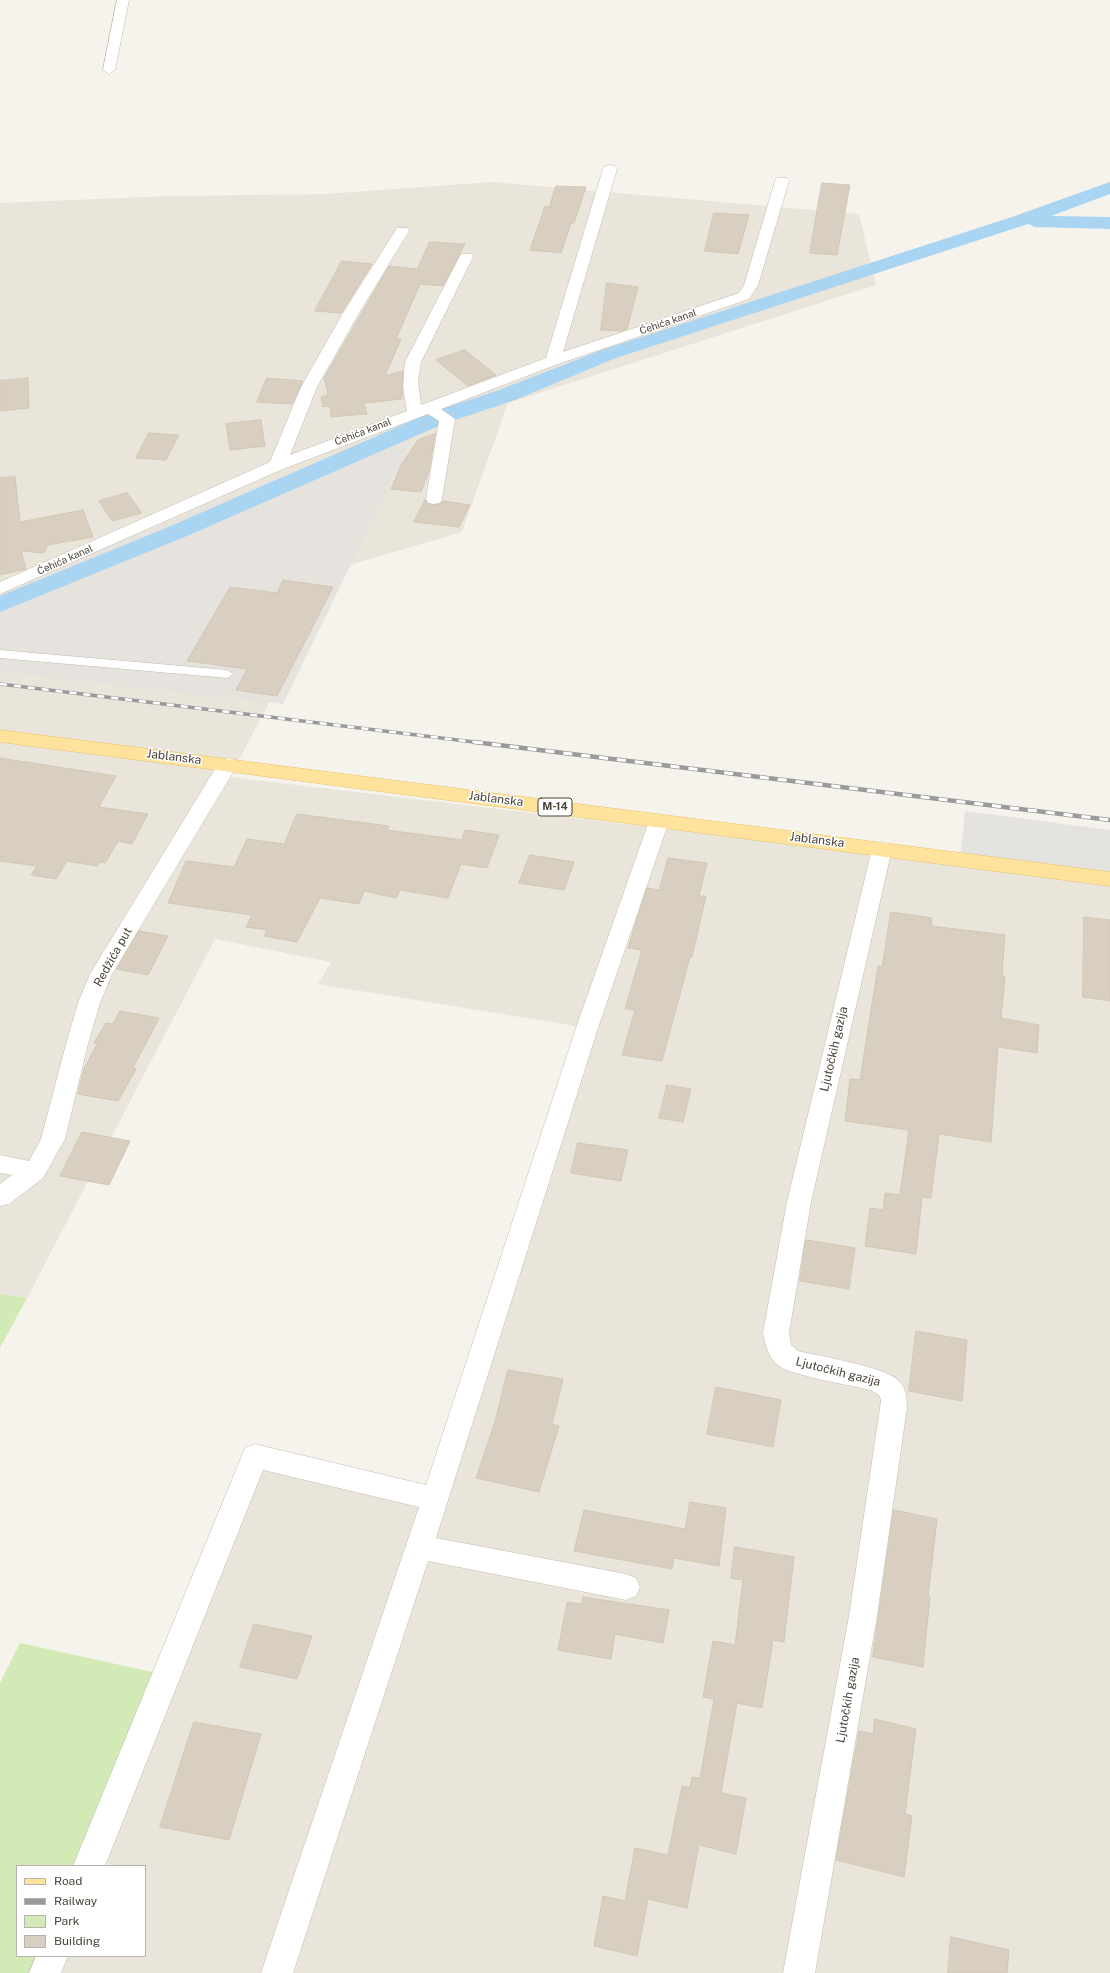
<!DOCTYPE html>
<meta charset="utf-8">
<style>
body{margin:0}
#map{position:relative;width:1110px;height:1973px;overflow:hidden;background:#f6f3ec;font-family:"Public Sans",sans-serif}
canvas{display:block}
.legend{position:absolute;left:16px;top:1865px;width:130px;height:92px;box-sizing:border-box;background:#fff;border:1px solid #b7b4b0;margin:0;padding:5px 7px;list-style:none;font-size:12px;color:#4b4439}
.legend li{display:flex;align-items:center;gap:8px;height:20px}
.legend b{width:20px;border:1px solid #b7b4b0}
</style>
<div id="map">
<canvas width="1110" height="1973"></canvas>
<ul class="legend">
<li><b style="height:5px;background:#ffe39c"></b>Road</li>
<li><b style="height:5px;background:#9a9a9a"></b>Railway</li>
<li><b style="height:11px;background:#d2eab5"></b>Park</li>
<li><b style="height:11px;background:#d8cfc1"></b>Building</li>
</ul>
</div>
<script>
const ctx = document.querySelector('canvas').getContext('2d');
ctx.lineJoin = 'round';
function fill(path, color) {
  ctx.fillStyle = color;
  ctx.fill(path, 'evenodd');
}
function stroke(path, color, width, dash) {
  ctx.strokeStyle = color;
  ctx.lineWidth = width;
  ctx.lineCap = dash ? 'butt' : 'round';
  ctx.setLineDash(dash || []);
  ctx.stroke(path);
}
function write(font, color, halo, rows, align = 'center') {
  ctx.font = font + ' "Public Sans",sans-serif';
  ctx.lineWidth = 3;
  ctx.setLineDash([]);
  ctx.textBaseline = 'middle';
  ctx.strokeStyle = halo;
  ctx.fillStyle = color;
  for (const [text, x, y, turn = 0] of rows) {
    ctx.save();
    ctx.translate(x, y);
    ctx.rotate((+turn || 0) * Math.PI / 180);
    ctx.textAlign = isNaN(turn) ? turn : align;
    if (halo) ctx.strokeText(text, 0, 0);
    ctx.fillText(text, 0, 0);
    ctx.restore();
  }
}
const residential = new Path2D(`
 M492 182 859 214 876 285 508 403 462 532 340 568 230 777 960 864 1110 885V1973H45L52 1956H145V1866H89L255 1456 435 1499 587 1028 318 984 331 962 215 939 27 1298 0 1294V203L170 196 326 194Z`);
const industrial = new Path2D(`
 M421 420 283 704 0 672V590Z`);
const green = new Path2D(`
 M0 1294 27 1298 0 1348Z
 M20 1643 166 1675 89 1866H17V1956H52L45 1973H0V1683Z`);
const parking = new Path2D(`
 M965 811 1110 830V879L960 859Z`);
const canal = new Path2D(`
 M1110 182V194L1051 216 1110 217V229L1035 227 1028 224 616 358 515 400 443 424 187 536 0 612V596L171 526 427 414 499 390 602 350 1012 217Z`);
const building = new Path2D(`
 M822 183 850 185 837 255 810 253Z
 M556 186 586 187 574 223H571L561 253 530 250 545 206 549 207Z
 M714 213 749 215 738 254 705 251Z
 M430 242 465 244 443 286 420 284 396 339H401L385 376 403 371 402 399 364 403 367 414 331 417 330 406 323 407 321 397 328 395 324 377 326 375 389 266 417 269Z
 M342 261 372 264 341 313 315 311Z
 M607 283 638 287 627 329 621 331 601 330Z
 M465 350 496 375 468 386 436 360Z
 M28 378 29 408 0 411V381Z
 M267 378 303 381 292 404 257 402Z
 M261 420 265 446 230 450 226 424Z
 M149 433 179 435 166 460 136 458Z
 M435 434 429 471 421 492 391 489 401 465 418 440Z
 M15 477 20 522 83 510 93 537 48 545 44 553 21 551 26 569 0 575V478Z
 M127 493 142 513 112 521 99 501Z
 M425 500 428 504 434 505 440 504 443 501 470 505 459 527 414 522Z
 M283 580 333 587 277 696 236 690 247 669 187 661 230 587 277 593Z
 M0 758 116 776 99 807 148 814 132 844 118 841 105 863 99 862 97 866 67 861 56 879 31 875 37 866 0 861Z
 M297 814 389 826 387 830 462 840 465 830 499 835 487 868 461 864 448 898 400 890 396 898 364 891 359 904 320 898 297 942 264 936 267 930 246 927 252 915 168 903 186 861 234 867 247 839 284 844Z
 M530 855 574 862 564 890 519 883Z
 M668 858 707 863 699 896H706L692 957H690L662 1061 622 1055 635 1010 625 1009 642 950 628 948 647 888 659 890Z
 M891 912 932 918 931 926 1005 935 1002 976 1005 977 1001 1018 1039 1025 1037 1053 998 1047 991 1142 939 1134 931 1198 922 1197 916 1254 865 1246 870 1208 883 1210 885 1193 900 1195 909 1130 845 1121 850 1079 860 1080 878 966H882Z
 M1084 917 1110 920V1001L1083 997Z
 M139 931 168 936 148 975 117 969Z
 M120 1011 159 1018 133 1068 136 1069 118 1101 78 1094 84 1069 97 1044 94 1043 106 1023 113 1024Z
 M667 1085 691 1089 683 1122 659 1118Z
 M82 1132 130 1141 109 1185 60 1176Z
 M578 1143 628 1150 621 1181 571 1173Z
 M806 1240 855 1248 849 1289 800 1281Z
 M916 1331 967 1340 962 1401 909 1391Z
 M508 1370 563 1379 552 1424 559 1426 539 1492 476 1478 495 1422Z
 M716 1387 781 1400 773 1447 707 1434Z
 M690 1502 726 1508 719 1566 674 1558 672 1569 574 1551 584 1510 685 1529Z
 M894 1510 937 1519 928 1597H930L923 1667 873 1657Z
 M735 1547 794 1557 784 1642 773 1640 762 1708 737 1703 721 1793 746 1798 736 1854 699 1845 687 1908 648 1899 637 1956 594 1946 603 1896 625 1901 635 1848 668 1855 682 1786 690 1788 692 1777 700 1778 714 1699 703 1697 713 1641 735 1645 743 1580 731 1578Z
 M583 1597 669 1610 663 1643 615 1634 611 1659 558 1650 567 1602 582 1604Z
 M254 1624 312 1636 297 1679 240 1667Z
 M875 1719 916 1729 905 1814 912 1816 904 1877 836 1860 859 1731 873 1734Z
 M194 1722 261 1734 229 1840 160 1827Z
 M951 1937 1009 1950 1007 1973H948Z`);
const service = new Path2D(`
 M0 650 227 670 233 674 227 678 0 658Z`);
const minor = new Path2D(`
 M117 0H129L115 70 109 74 103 70Z
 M610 165 615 166 617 169 563 352 739 293 744 285 775 181 777 178H787L789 181 758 285 749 299 558 364 441 409 455 419 442 499 440 503 434 504 428 503 426 499 439 421 428 414 283 469 0 594V582L270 462 301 387 343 313 397 228H407L409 231 359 313 317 387 290 455 407 411 403 387 405 362 461 254H471L473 257 421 362 418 381 421 405 546 358 603 169 605 166Z
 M228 758 235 760 238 764 112 974 100 1003 88 1044 65 1139 43 1178 9 1204 0 1206V1184L12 1175 0 1173V1155L29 1161 41 1139 66 1044 78 1003 90 974 218 764 221 760Z
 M659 814 666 816 669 821 598 1028 436 1538 626 1574 636 1578 640 1587 636 1596 626 1600 428 1561 293 1973H261L419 1507 263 1470 105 1866H73L245 1448 255 1444 426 1485 576 1028 649 821 652 816Z
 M882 842 889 844 892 849 811 1202 789 1333 791 1345 798 1351C818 1356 887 1367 899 1381 906 1388 907 1398 907 1407L877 1616 815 1973H783L849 1616 881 1401 880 1396 871 1390C853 1386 791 1375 779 1366 769 1358 765 1345 763 1333L787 1202 872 849 875 844Z
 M36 1956H68L61 1973H29Z`);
const primary = new Path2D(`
 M0 730 1110 872V886L0 742Z`);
const railFar1 = new Path2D(`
 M0 684 482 743`);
const rail = new Path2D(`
 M474 742 1110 820`);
const farStreetnames = [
 ["Ćehića kanal",668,322,-19],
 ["Ćehića kanal",363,432,-21],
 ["Ćehića kanal",65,560,-24]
];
const shields = [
 [555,807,34]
];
const shieldNames = [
 ["M-14",555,807]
];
const streetNames = [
 ["Jablanska",174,757,7],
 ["Jablanska",496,799,7],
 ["Jablanska",817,840,7],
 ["Redžića put",113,957,-61],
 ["Ljutočkih gazija",834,1049,-77],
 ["Ljutočkih gazija",838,1372,14],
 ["Ljutočkih gazija",848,1700,-80]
];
fill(residential, '#eae5da');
fill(industrial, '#e6e2dd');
fill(green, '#d2eab5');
fill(parking, '#e5e3e0');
fill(canal, '#a9d4f2');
fill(building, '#d8cfc1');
stroke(building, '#d3c7b4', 1);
stroke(service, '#c2bbae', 1);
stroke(minor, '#c2bbae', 1);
stroke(primary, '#e6c16a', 1);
fill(service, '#fff');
fill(minor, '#fff');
fill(primary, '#ffe39c');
stroke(railFar1, '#9a9a9a', 3.5);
stroke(rail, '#9a9a9a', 4.5);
stroke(railFar1, '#fff', 2.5, [7]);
stroke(rail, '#fff', 3, [9]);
write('10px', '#4b4439', '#fff', farStreetnames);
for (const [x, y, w] of shields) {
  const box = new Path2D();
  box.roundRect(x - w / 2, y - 9, w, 18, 3);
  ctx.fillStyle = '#fff';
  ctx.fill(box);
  stroke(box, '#4b4439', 1);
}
write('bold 11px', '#4b4439', null, shieldNames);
write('12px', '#4b4439', '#fff', streetNames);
</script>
